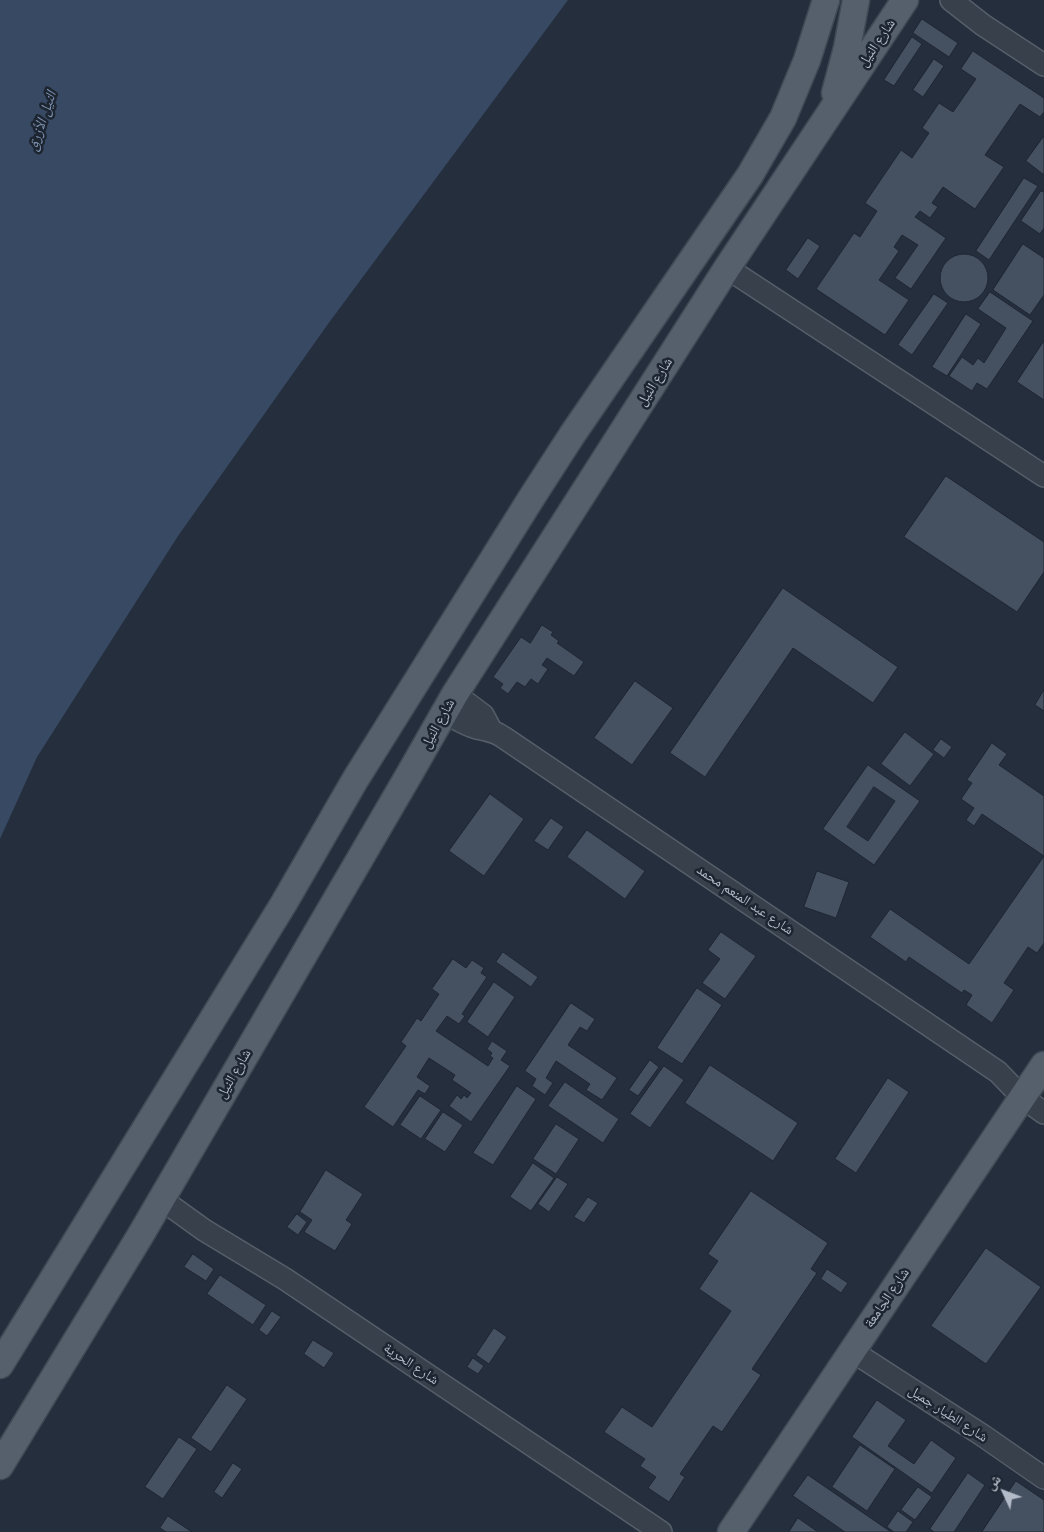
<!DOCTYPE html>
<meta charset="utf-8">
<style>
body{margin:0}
#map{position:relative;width:1044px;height:1532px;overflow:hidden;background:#242e3c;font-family:"PT Sans","Noto Naskh Arabic",sans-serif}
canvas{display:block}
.north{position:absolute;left:979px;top:1467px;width:50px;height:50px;-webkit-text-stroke:4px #1d2531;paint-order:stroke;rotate:313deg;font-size:14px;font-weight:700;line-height:20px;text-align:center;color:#b3bbc8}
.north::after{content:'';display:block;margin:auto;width:18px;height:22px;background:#b3bbc8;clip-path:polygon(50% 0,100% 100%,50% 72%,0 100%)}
</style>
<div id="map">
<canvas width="1044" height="1532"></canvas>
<div class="north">ش</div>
</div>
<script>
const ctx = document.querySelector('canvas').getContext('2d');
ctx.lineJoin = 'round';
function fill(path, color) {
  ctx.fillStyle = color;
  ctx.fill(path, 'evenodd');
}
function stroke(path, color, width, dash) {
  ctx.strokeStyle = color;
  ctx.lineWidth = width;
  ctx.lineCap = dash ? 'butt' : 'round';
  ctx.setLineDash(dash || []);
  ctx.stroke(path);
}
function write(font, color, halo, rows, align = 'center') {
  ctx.font = font + ' "PT Sans","Noto Naskh Arabic",sans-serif';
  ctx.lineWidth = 5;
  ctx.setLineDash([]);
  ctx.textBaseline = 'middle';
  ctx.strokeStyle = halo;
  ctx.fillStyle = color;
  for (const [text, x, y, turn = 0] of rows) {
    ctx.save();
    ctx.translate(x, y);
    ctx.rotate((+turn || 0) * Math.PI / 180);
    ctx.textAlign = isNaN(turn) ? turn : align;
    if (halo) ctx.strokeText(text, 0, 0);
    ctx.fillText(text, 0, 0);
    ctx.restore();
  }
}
const water = new Path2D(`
 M0 0H568L328 324 178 536 37 757 0 839Z`);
const building = new Path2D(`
 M922 19 958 43 949 57 913 33Z
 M912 37 922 44 894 86 884 80Z
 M973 51 1044 98V112L1040 117 1020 104 985 155 1004 167 975 209 943 187 932 203 938 207 930 218 920 211 915 217 946 238 911 289 895 278 918 245 902 235 894 247 899 251 879 280 909 300 885 335 816 289 854 233 860 237 877 211 865 203 901 150 912 158 929 133 922 128 939 103 953 112 976 79 961 69Z
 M934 59 944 66 923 97 913 90Z
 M1044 136V175L1026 161Z
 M1024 178 1038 186 989 260 976 251Z
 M1041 191 1044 192V228L1040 234 1021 221Z
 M808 238 820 246 798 279 786 270Z
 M1023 244 1044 258V295L1030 315 993 290Z
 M940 278a24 24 0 1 1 48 0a24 24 0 1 1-48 0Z
 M990 292 1033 321 987 389 977 383 972 391 949 376 962 357 973 365 978 358 984 363 1006 328 978 309Z
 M934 294 948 303 912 355 898 345Z
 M966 314 981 324 947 376 932 367Z
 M1044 341V400L1017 382Z
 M946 476 1044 542V572L1017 612 904 537Z
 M783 588 898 667 873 703 793 648 705 777 670 753Z
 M542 625 553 632 551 635 559 641 557 643 584 662 574 676 547 658 542 665 548 669 538 684 531 679 525 687 517 682 508 694 500 688 503 684 493 677 521 637 530 643Z
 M635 681 673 708 632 765 594 738Z
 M1044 690V711L1035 705Z
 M905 732 934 754 910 786 881 764Z
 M941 739 952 747 944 758 933 750Z
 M992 743 1007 754 999 765 1044 796V943L1037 953 1028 947 1004 983 1014 990 992 1023 966 1005 972 995 964 990 962 993 909 957 906 962 870 937 890 909 969 964 1044 856 982 814 974 826 966 820 974 808 961 799 972 783 967 780Z
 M868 765 920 801 874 865 823 829ZM874 787 895 801 868 841 847 827Z
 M490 794 524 819 484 876 449 851Z
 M551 818 564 827 548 850 534 841Z
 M587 830 645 871 625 899 567 857Z
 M817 871 849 882 836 918 804 907Z
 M721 932 756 956 725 999 702 983 720 959 708 950Z
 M503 952 538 977 531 987 496 962Z
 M453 959 466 968 472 960 484 968 481 973 487 977 462 1014 465 1016 459 1024 447 1016 436 1031 488 1066 493 1058 490 1056 492 1053 487 1049 492 1041 507 1051 501 1060 510 1066 471 1122 449 1106 457 1095 461 1099 464 1095 467 1098 471 1093 452 1080 455 1075 429 1058 417 1077 430 1086 425 1094 418 1090 393 1127 364 1107 406 1046 401 1042 417 1018 421 1021 439 994 432 989Z
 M494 982 515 997 488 1037 467 1022Z
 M697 988 722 1005 682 1064 657 1048Z
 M571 1003 595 1019 587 1031 580 1027 568 1045 617 1078 602 1100 586 1090 590 1084 556 1061 546 1078 553 1083 545 1095 532 1086 536 1079 525 1071Z
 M650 1060 659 1067 638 1096 629 1090Z
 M710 1065 798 1123 773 1161 685 1103Z
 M664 1066 684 1080 650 1128 630 1114Z
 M888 1078 909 1092 856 1173 835 1159Z
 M565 1082 619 1119 603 1143 548 1106Z
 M517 1086 536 1099 493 1165 473 1153Z
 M420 1096 441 1110 421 1139 400 1125Z
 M443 1112 463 1125 445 1152 425 1139Z
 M556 1124 579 1139 556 1174 533 1159Z
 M533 1163 554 1178 531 1211 510 1197Z
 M326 1170 363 1194 346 1220 352 1224 335 1251 304 1232 312 1220 300 1212Z
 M557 1177 568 1184 549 1212 538 1204Z
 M751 1191 828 1243 811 1269 817 1273 752 1369 761 1375 722 1432 713 1426 680 1474 685 1477 669 1502 648 1488 656 1477 640 1466 645 1459 604 1432 622 1407 652 1427 731 1311 699 1289 718 1261 708 1254Z
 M588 1197 598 1203 584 1223 574 1217Z
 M297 1214 307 1222 298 1235 287 1227Z
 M986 1248 1041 1287 986 1364 931 1326Z
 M193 1254 214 1269 206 1281 184 1267Z
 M827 1269 848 1283 841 1293 821 1279Z
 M220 1275 266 1305 253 1325 207 1294Z
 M272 1311 281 1317 267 1336 259 1330Z
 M494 1328 507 1337 489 1364 476 1355Z
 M313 1340 334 1353 324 1368 304 1354Z
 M473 1358 484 1366 478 1374 467 1367Z
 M227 1385 247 1399 211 1452 191 1438Z
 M877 1400 906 1420 888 1446 914 1464 931 1440 956 1458 932 1493 852 1437Z
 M179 1437 197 1449 163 1499 145 1487Z
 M860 1445 895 1469 867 1511 832 1487Z
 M233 1463 242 1469 222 1498 214 1492Z
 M968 1473 985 1485 954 1532H934L930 1529Z
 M808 1475 891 1532H845L793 1496Z
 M1016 1481 1044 1500V1532H982Z
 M918 1487 932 1497 915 1520 901 1510Z
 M898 1511 913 1522 906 1532H894L887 1527Z
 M168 1516 192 1532H166L160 1528Z
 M798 1518 818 1532H789Z`);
const minor = new Path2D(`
 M951 0 983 25 1044 65
 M727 268 1044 476
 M455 694 483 715 491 730
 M444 712C455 718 465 725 477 728 489 731 492 730 503 737L998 1072 1022 1097 1044 1113
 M161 1199 204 1230 285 1279 661 1532
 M852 1351 982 1435 1044 1478`);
const major = new Path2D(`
 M835 93 847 48 856 0
 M0 1365 284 903 355 780 532 497 572 435 750 175 783 118 807 60 826 0
 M0 1466 140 1236 410 773 455 694 727 268 905 0
 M731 1532 1044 1065`);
const streetNames = [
 ["شارع النيل",877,43,-56],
 ["شارع النيل",655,382,-58],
 ["شارع النيل",438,724,-61],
 ["شارع عبد المنعم محمد",745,900,34],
 ["شارع النيل",234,1074,-60],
 ["شارع الجامعة",887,1298,-56],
 ["شارع الحرية",411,1364,34],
 ["شارع الطيار جميل",948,1414,33]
];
const waterNames = [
 ["النيل الأزرق",42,121,-71]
];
fill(water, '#384963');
fill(building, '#455060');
stroke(building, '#1f2733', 1);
stroke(minor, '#565e6a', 24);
stroke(major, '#414955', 29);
stroke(minor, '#38404c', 21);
stroke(major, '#565f6c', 26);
write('14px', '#b3bbc8', '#1d2531', streetNames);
write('italic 15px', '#7c91af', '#1d2531', waterNames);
</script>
